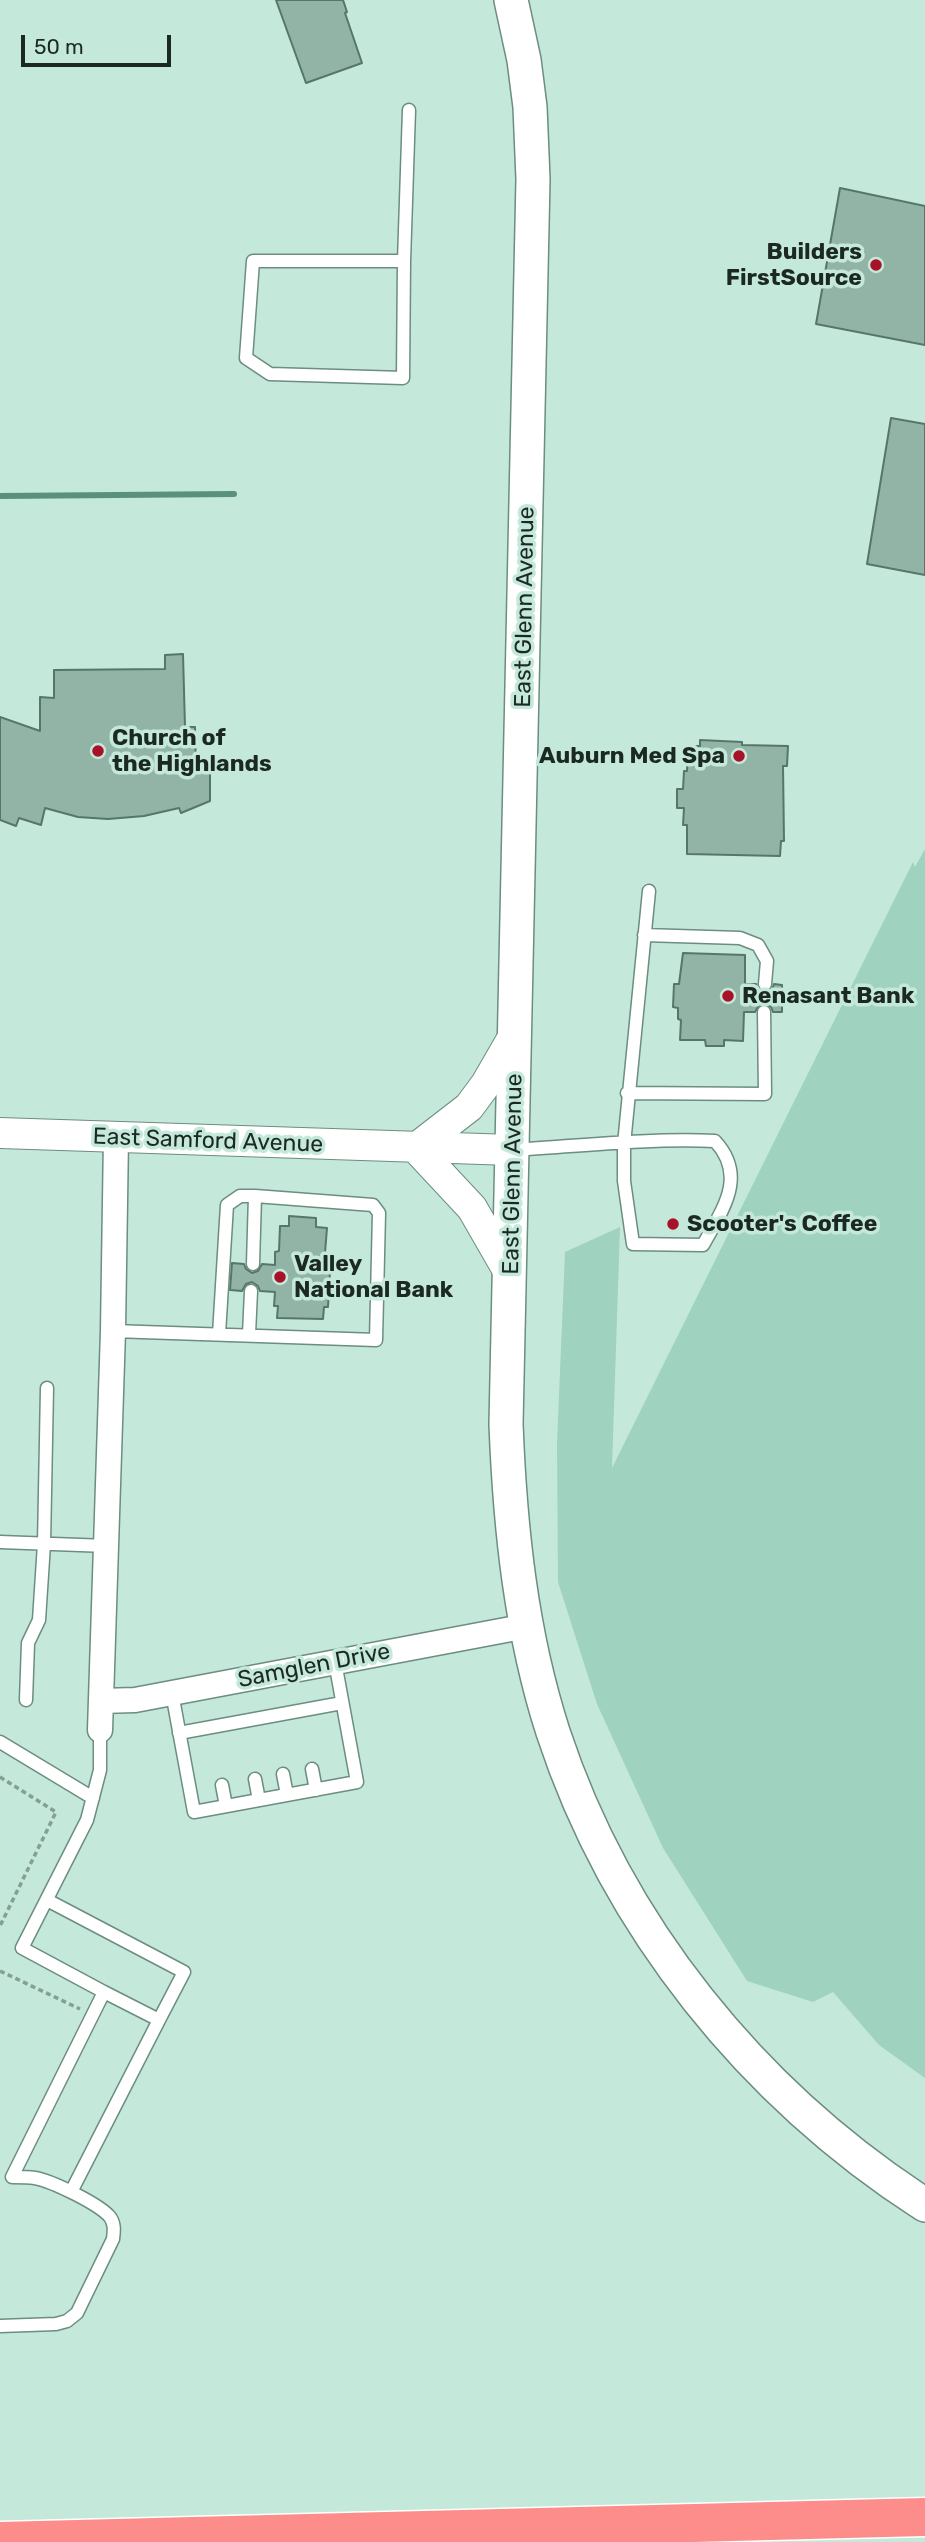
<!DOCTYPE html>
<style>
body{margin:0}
#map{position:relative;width:925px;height:2542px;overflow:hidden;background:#c4e8da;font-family:Rubik,sans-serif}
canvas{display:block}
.scale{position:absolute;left:21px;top:35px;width:150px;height:32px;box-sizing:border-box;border:4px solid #1b2823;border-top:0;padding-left:9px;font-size:21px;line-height:24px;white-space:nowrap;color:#1b2823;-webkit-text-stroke:5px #c4e8da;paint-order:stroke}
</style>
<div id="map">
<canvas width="925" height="2542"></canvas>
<div class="scale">50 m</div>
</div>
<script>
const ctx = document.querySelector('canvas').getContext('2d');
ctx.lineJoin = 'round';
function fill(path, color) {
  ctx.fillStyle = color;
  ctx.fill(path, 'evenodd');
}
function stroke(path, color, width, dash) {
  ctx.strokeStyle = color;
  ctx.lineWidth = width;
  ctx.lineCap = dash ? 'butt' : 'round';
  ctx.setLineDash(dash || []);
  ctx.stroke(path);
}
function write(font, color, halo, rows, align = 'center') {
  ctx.font = font + ' Rubik,sans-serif';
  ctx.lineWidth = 7;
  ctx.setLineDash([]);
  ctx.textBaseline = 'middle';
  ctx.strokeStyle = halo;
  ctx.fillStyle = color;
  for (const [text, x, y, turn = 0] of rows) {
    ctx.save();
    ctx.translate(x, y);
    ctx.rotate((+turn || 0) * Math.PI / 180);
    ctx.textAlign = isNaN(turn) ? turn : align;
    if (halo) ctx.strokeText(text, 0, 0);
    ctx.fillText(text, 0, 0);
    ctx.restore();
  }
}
const green = new Path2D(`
 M925 849V2078L879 2045 833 1992 813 2002 747 1981 663 1848 597 1704 558 1582 557 1443 565 1252 620 1227 612 1468 913 862 915 867Z`);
const stream = new Path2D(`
 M0 496 234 494`);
const building = new Path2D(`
 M276 0H343L347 12 345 13 362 63 306 83Z
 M840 188 925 206V345L816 324Z
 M891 418 925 424V575L867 564Z
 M183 654 185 727H195L196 772 210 771V801L181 813 179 808 144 816 108 819 78 817 45 808 41 825 19 818 16 826 0 820V717L40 731V697L54 698V670L165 669V655Z
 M700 740 742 742V745L788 746 787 766H783L784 841H781L780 856 687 854V825H683L684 808H677V789H683L684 771H687L688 746H700Z
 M683 953 745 955V984H756L759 991 765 993 772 990 774 984 782 985V1012H773L771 1007 765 1003 759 1005 755 1012H744L743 1041 724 1040V1046H706L705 1040H680L681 1020 678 1019V1008L673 1007 674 984H679Z
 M289 1216 316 1218V1227L327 1228 325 1253 331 1254 328 1307H324L323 1319 277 1318 278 1306H274L275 1292 260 1291 258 1286 252 1282 246 1284 242 1291 230 1290 232 1263 244 1264 246 1269 252 1273 258 1271 262 1264 275 1265V1252L279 1251 280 1226H289Z`);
const path = new Path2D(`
 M0 1777 56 1812 0 1926
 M0 1971 80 2009`);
const service = new Path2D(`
 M404 261 403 378 270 374 246 358 253 261H404L409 110
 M644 935 740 938 758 945 767 961 765 984
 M627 1093 765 1094 764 1012
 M512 1150C579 1146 648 1138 715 1141 748 1177 722 1210 703 1245L633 1244 624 1181V1144L649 891
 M253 1264 255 1196
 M113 1331 376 1340 379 1213 373 1205 255 1196H240L227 1205 219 1334
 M249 1334 251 1291
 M0 1542 107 1546
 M172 1693 194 1812 357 1782 335 1662
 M26 1700 28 1643 39 1620 44 1544 47 1388
 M179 1733 342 1703
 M0 1742 93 1798
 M312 1769 316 1790
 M283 1774 287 1795
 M255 1779 259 1800
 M222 1785 226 1806
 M47 1900 184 1972 159 2020
 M71 2192 159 2020 104 1992
 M0 2326 56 2324 67 2321 77 2313 113 2239C114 2231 115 2224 110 2217 99 2204 52 2181 35 2178 28 2177 20 2177 12 2177L104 1992 22 1948 87 1820 100 1770V1730`);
const minor = new Path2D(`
 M101 1701 135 1700 527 1626
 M100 1730 113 1331 116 1137`);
const tertiary = new Path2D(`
 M0 1133 512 1150
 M416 1148 472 1208 510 1274
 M416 1148 469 1107 486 1084 516 1032`);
const secondary = new Path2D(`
 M511 0 524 60 530 107 533 179 506 1424C510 1528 521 1633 553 1732 617 1927 753 2094 925 2205`);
const motorway = new Path2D(`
 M0 2541 925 2517`);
const markers = [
 [876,265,7,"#a81127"],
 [98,751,7,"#a81127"],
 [739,756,7,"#a81127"],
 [728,996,7,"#a81127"],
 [673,1224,7,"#a81127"],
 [280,1277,7,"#a81127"]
];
const poiNames = [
 ["Builders",862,252,"right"],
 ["FirstSource",862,278,"right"],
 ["Church of",112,738],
 ["the Highlands",112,764],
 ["Auburn Med Spa",725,756,"right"],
 ["Renasant Bank",742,996],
 ["Scooter's Coffee",687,1224],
 ["Valley",294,1264],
 ["National Bank",294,1290]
];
const streetNames = [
 ["East Glenn Avenue",525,607,-89],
 ["East Samford Avenue",208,1141,2],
 ["East Glenn Avenue",513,1174,-89],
 ["Samglen Drive",314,1666,-11]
];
fill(green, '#9fd3bf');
stroke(stream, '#5a917d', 6);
fill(building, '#92b4a7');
stroke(building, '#567669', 2);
stroke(service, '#6c8d80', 15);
stroke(minor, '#6c8d80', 27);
stroke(tertiary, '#6c8d80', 32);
stroke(secondary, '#6c8d80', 36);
stroke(motorway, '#fff', 41);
stroke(path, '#849f95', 3.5, [5, 3.5]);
stroke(service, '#fff', 12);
stroke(minor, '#fff', 24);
stroke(tertiary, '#fff', 30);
stroke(secondary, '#fff', 33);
stroke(motorway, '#fc8d8a', 38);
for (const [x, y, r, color] of markers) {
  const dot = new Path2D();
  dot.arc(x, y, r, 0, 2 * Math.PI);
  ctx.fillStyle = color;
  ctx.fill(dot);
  stroke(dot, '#c4e8da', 2.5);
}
write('bold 23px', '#1b2823', '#c4e8da', poiNames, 'left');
write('23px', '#1b2823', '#c4e8da', streetNames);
</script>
